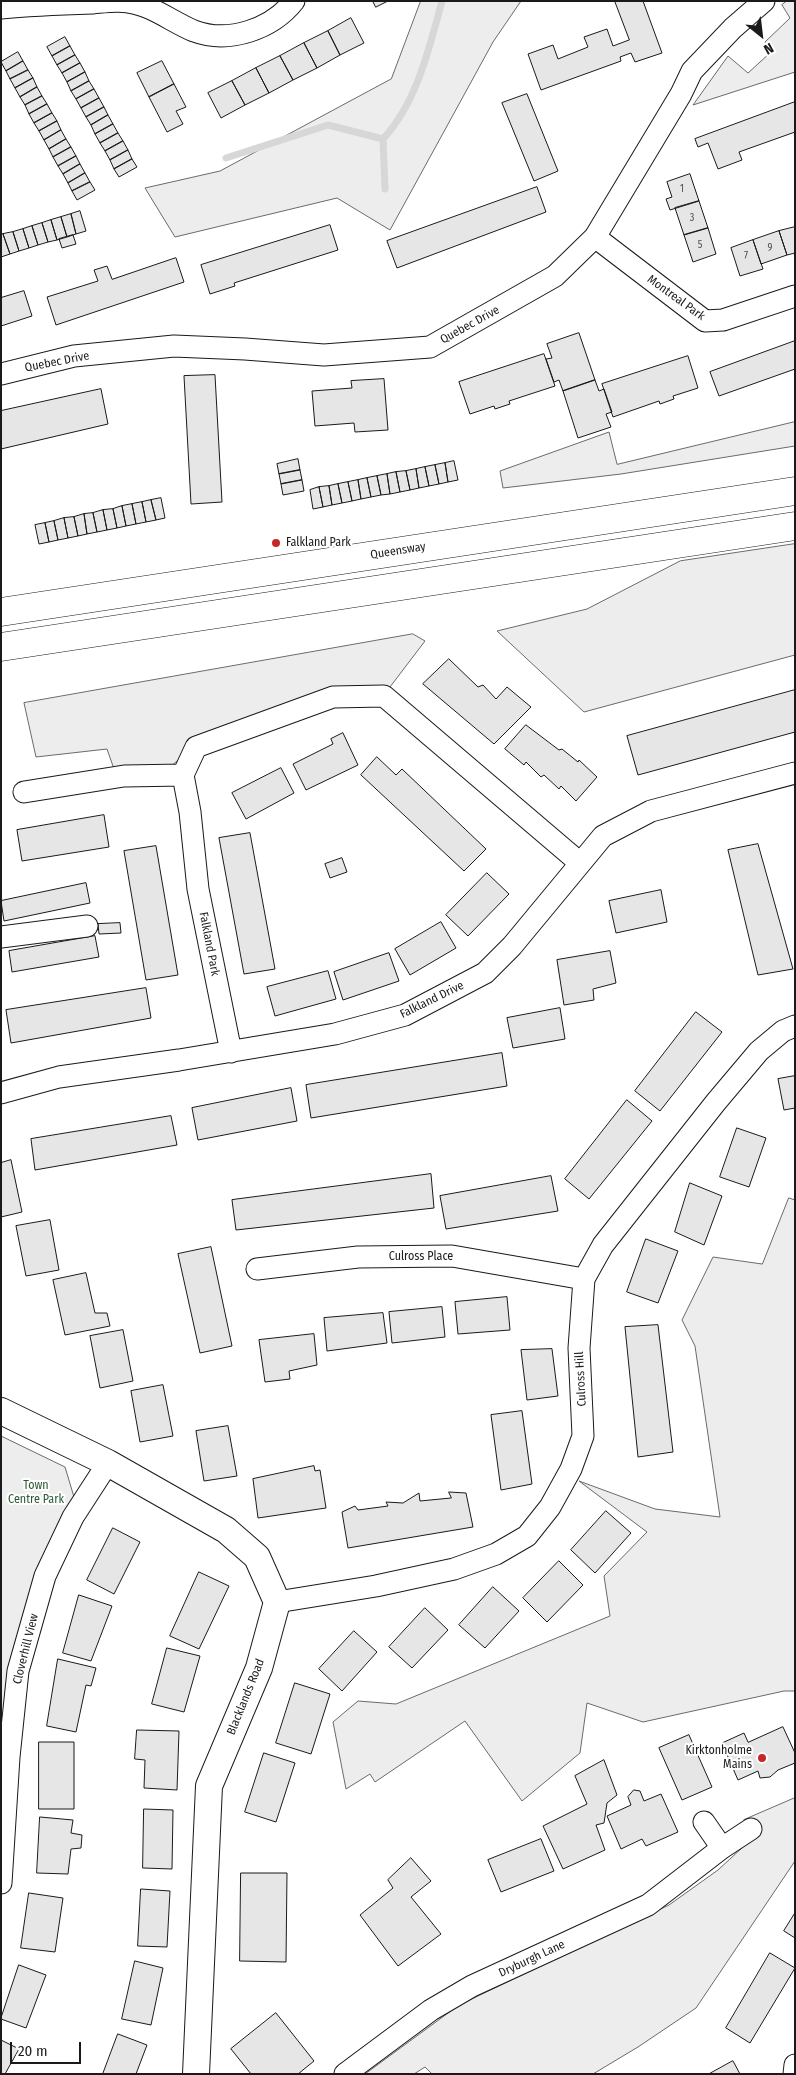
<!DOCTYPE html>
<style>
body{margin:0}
#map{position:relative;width:796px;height:2075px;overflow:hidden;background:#fff;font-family:"Fira Sans Condensed",sans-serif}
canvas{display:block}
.frame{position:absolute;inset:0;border:2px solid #1a1a1a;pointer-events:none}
.north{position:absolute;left:736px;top:10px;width:50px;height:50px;-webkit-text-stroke:4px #fff;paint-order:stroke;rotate:151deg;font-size:14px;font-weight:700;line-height:20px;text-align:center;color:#1a1a1a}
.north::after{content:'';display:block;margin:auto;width:18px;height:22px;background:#1a1a1a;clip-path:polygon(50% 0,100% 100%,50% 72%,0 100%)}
.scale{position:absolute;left:10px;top:2042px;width:71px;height:22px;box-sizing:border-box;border:2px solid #1a1a1a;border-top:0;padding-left:6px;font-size:15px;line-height:18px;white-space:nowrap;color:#1a1a1a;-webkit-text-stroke:4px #fff;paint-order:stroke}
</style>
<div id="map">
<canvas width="796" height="2075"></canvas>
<div class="frame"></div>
<div class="north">N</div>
<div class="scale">20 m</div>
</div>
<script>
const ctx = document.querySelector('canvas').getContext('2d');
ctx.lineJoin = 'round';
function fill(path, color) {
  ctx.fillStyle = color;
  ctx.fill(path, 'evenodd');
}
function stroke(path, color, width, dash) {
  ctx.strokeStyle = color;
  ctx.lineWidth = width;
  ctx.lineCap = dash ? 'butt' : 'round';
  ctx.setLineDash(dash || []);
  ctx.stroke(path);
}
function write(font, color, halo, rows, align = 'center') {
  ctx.font = font + ' "Fira Sans Condensed",sans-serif';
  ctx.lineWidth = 4;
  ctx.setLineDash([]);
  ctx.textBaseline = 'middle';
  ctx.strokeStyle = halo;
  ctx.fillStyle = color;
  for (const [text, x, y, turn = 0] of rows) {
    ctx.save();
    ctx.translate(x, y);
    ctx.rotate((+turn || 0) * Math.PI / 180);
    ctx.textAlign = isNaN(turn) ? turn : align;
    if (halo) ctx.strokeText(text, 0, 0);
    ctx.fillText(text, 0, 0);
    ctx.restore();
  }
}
const built = new Path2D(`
 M421 1H521L493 42 390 230 337 198 175 237 145 188 220 171 391 79Z
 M787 1H795V72L693 105 728 56 748 73 771 52 765 42 790 18 782 5Z
 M795 422V446L621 474 503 488 500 471 609 432 617 464Z
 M795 544V655L584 712 497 631 587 609 680 561Z
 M413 634 425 641 390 687 332 688 210 733 170 767 114 769 107 749 36 757 24 703Z
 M789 1198 795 1200V1691H784L643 1722 587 1703 580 1753 522 1801 465 1721 375 1782 370 1774 346 1789 333 1722 358 1701 396 1704 610 1616 604 1576 647 1532 579 1481 655 1509 720 1517 695 1346 682 1320 713 1257 762 1264Z
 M1 1436 65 1467 74 1497 1 1774Z
 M795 1798V1861L696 2008 638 2047 593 2074H432L425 2067 414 2074H365L459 2005 669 1905 718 1870 756 1835 744 1820Z`);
const stream = new Path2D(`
 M383 139 385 189
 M226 158 328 125 383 139C417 102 429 49 442 1`);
const building = new Path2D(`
 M373 1H388L376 7Z
 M615 1H643L662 53 635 62 631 53 620 57 621 61 541 90 528 54 553 45 558 59 588 47 584 37 607 29 613 46 629 40Z
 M351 18 364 43 340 55 328 31Z
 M328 31 340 55 317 68 304 43Z
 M65 37 70 46 52 56 47 47Z
 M304 43 317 68 293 80 280 56Z
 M70 46 75 55 57 65 52 56Z
 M18 52 23 61 6 71 1 62Z
 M75 55 80 63 62 73 57 65Z
 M280 56 293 80 269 93 256 68Z
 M23 61 28 70 10 79 6 71Z
 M162 61 174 84 149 97 137 73Z
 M80 63 85 72 67 82 62 73Z
 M256 68 269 93 245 105 232 81Z
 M28 70 33 78 15 88 10 79Z
 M85 72 89 81 71 91 67 82Z
 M33 78 37 87 20 97 15 88Z
 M89 81 94 89 76 99 71 91Z
 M232 81 245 105 221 118 208 93Z
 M174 84 186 107 176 111 183 124 167 132 149 97Z
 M37 87 42 96 25 105 20 97Z
 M94 89 99 98 81 108 76 99Z
 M527 94 558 171 534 181 502 103Z
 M42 96 47 104 29 114 25 105Z
 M99 98 104 107 86 117 81 108Z
 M795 102V132L739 152 742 160 718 169 708 143 698 147 695 139Z
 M47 104 52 113 34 123 29 114Z
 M104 107 108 115 91 125 86 117Z
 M52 113 57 121 39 131 34 123Z
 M108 115 113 124 95 134 91 125Z
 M57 121 61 130 44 140 39 131Z
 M113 124 118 133 100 143 95 134Z
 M61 130 66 139 49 149 44 140Z
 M118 133 123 141 105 151 100 143Z
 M66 139 71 147 53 157 49 149Z
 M123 141 128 150 110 160 105 151Z
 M71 147 76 156 58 166 53 157Z
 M128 150 132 159 114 169 110 160Z
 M76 156 80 164 63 174 58 166Z
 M132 159 137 167 119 177 114 169Z
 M80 164 85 173 68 183 63 174Z
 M85 173 90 182 72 191 68 183Z
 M690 174 699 201 670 210 666 199 672 197 667 182Z
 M90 182 95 190 77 200 72 191Z
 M537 187 546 212 397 268 387 241Z
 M699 201 708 228 684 235 675 208Z
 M80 211 86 231 76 234 71 214Z
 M71 214 76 234 67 237 61 217Z
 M61 217 67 237 57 240 51 220Z
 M51 220 57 240 48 242 42 223Z
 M42 223 48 242 38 245 32 226Z
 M330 225 338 250 234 283 235 286 210 294 201 265Z
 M32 226 38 245 29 248 23 229Z
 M795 227V253L787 255 779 231Z
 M708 228 716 254 693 262 684 235Z
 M23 229 29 248 19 251 13 232Z
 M779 231 787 255 761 264 753 240Z
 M13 232 19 251 10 254 3 234Z
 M3 234 10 254 1 257V235Z
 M73 235 76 244 62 248 59 239Z
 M753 240 763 269 740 276 731 248Z
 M176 258 184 282 56 325 47 297 98 281 94 270 107 266 112 279Z
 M24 291 32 316 1 326V298Z
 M579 333 595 380 563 391 559 380 554 382 546 359 552 358 547 344Z
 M795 341V369L719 396 710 372Z
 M544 354 555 386 509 401 510 404 495 409 494 406 470 414 459 382Z
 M688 356 698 388 673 396 674 399 660 404 659 401 613 417 602 384Z
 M215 375 222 502 191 504 184 376Z
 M384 379 388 430 355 432 354 423 315 426 312 391 352 388 351 381Z
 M595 380 599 391 604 389 612 412 606 414 611 427 578 438 563 391Z
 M101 389 108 424 1 449V411Z
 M298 459 300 470 279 474 277 464Z
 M454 461 458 480 448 482 445 463Z
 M445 463 448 482 439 484 435 465Z
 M435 465 439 484 429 486 425 467Z
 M425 467 429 486 419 488 416 469Z
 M416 469 419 488 410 490 406 471Z
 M300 470 302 480 281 484 279 474Z
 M406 471 410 490 400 492 396 472Z
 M396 472 400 492 390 494 387 474Z
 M387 474 390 494 381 495 377 476Z
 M377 476 381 495 371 497 367 478Z
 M367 478 371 497 361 499 358 480Z
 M302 480 304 491 283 495 281 484Z
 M358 480 361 499 352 501 348 482Z
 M348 482 352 501 342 503 338 484Z
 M338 484 342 503 332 505 329 486Z
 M329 486 332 505 323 507 319 487Z
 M319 487 323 507 313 509 310 490Z
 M161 498 165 518 156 520 151 500Z
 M151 500 156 520 146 522 142 502Z
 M142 502 146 522 136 524 132 504Z
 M132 504 136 524 126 526 122 506Z
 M122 506 126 526 117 528 113 509Z
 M113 509 117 528 107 530 103 510Z
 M103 510 107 530 97 532 93 513Z
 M93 513 97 532 87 534 84 514Z
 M84 514 87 534 78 536 74 517Z
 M74 517 78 536 68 538 64 518Z
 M64 518 68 538 58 540 54 521Z
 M54 521 58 540 49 542 45 523Z
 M45 523 49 542 39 544 35 525Z
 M449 659 478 687 483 685 496 699 507 687 531 707 494 744 423 684Z
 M795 690V732L638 775 627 736Z
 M526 725 559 750 562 749 578 762 579 760 597 777 576 801 561 786 559 789 544 775 541 777 526 762 524 765 505 749Z
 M343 733 358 765 306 790 293 764 333 744 331 739Z
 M377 757 396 775 402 769 486 849 464 871 361 775Z
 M281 768 294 793 246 819 232 793Z
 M104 815 109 847 22 861 17 830Z
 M250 833 275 969 244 974 219 838Z
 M758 844 793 969 758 975 728 850Z
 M156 846 178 975 146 980 124 851Z
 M342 858 347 872 330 878 325 864Z
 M487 873 509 894 468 936 446 915Z
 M86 883 90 903 4 921 1 901Z
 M661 890 667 922 616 933 609 901Z
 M441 922 456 948 410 975 395 949Z
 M120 923 121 933 99 934 98 924Z
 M95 936 99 957 12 972 9 951Z
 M610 951 616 983 593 989 594 1000 564 1005 557 960Z
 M389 953 399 981 343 1000 334 972Z
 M328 971 336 999 275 1016 267 987Z
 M146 988 151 1018 11 1043 6 1010Z
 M560 1008 565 1039 513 1048 507 1018Z
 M696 1012 722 1032 660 1111 635 1091Z
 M502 1053 507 1086 311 1118 306 1085Z
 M795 1076V1108L784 1110 778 1079Z
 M291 1088 297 1121 198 1140 192 1108Z
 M627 1100 652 1121 589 1199 565 1179Z
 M171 1116 177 1145 35 1170 31 1139Z
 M737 1128 766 1138 749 1187 720 1177Z
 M11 1160 22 1212 1 1217V1163Z
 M431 1174 434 1208 236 1230 232 1200Z
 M551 1176 558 1211 446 1229 440 1196Z
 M690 1183 722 1196 704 1245 675 1232Z
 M50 1220 59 1270 26 1276 16 1226Z
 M646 1239 678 1251 658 1303 627 1292Z
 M211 1247 232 1346 200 1353 178 1254Z
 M86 1273 95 1313H107L110 1326 65 1335 53 1280Z
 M507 1297 510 1330 458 1334 455 1302Z
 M442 1307 445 1337 392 1343 389 1312Z
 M383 1313 387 1343 327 1351 324 1318Z
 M658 1325 673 1452 638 1457 625 1327Z
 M123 1330 133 1381 100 1388 90 1336Z
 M314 1334 317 1365 289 1371 290 1379 265 1382 259 1340Z
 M552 1349 558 1396 527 1400 521 1350Z
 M163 1385 173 1436 140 1442 131 1391Z
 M522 1411 532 1484 501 1490 491 1415Z
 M228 1426 237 1476 204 1481 196 1431Z
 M314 1466 315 1471 320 1470 326 1508 258 1518 253 1479Z
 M449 1492 466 1493 473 1527 348 1548 342 1512 355 1506 358 1510 388 1506 386 1502 403 1503 419 1493 420 1501 451 1498Z
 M606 1511 631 1533 595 1573 571 1550Z
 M113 1528 140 1542 114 1594 87 1580Z
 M559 1561 583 1585 547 1622 523 1598Z
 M199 1572 229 1586 199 1649 170 1636Z
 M493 1587 519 1611 485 1648 459 1625Z
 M79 1595 112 1606 91 1661 63 1653Z
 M425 1608 448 1630 412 1668 389 1647Z
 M354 1631 377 1652 342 1691 319 1669Z
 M167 1648 200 1656 184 1712 152 1704Z
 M58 1659 96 1668 91 1686 86 1685 76 1732 47 1726Z
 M295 1683 330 1694 311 1754 276 1743Z
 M783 1727 795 1753V1763L778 1770 770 1777 760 1778 758 1771 738 1780 722 1743 744 1733 748 1742Z
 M137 1730 179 1731 177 1790 144 1788 145 1760 135 1759Z
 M689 1735 712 1787 682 1800 659 1748Z
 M39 1742H74V1809H39Z
 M264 1753 295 1763 276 1822 245 1812Z
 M604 1760 617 1795 607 1803 604 1823 596 1825 605 1850 563 1869 543 1826 587 1804 575 1776Z
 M634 1790 640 1791 644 1801 661 1794 678 1832 646 1846 642 1839 621 1849 607 1816 631 1805 628 1797Z
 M144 1809 173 1810 172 1869 143 1868Z
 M40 1817 73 1820 71 1833 82 1835 81 1848 71 1849 68 1874 37 1873Z
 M541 1839 554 1871 501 1892 488 1860Z
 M411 1858 431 1881 411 1897 441 1934 398 1966 360 1915 393 1888 388 1880Z
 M241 1873H287L286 1962 240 1961Z
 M141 1889 170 1891 167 1947 138 1946Z
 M29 1893 63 1898 55 1952 21 1948Z
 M795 1913V1938L784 1931Z
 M770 1953 795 1968 750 2043 726 2028Z
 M135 1961 163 1968 151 2025 122 2019Z
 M19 1965 46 1975 26 2028 1 2019Z
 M276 2013 314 2061 298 2074H251L231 2049Z
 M118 2034 147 2045 136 2074H103Z
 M1 2040 19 2049 5 2074H1Z
 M733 2061 740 2074H709Z`);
const minor = new Path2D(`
 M1 8C32 5 62 4 93 3 104 2 117 0 128 2 152 5 172 22 194 31 229 44 272 29 294 1
 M595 237 705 321 723 320 795 296
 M1 374 74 356 174 346 245 349 324 355 430 347 555 276 595 237 681 94 692 71 733 28 764 1
 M24 792 124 776 183 775
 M1 937 87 926
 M231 1052 198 889 190 812 183 775 196 747 333 697 384 696 580 863
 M1 1093 59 1077 179 1060 335 1034 405 1015 485 973 512 946 603 836 651 811 795 773
 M257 1269 358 1257 452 1256 584 1279
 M277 1602 376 1586 454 1569 496 1554 527 1536 550 1507 571 1469 583 1436 579 1348 584 1279 603 1245 716 1102 759 1051 783 1031 795 1026
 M704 1822 722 1848
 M1 1883 9 1757 18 1671 45 1576 73 1517 108 1463
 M345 2074 431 2010 472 1986 648 1905 722 1848 751 1829
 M794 2074 795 2065`);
const tertiary = new Path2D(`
 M1 1411 108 1463 226 1530 257 1557 277 1602 259 1668 209 1786 196 2074`);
const trunk = new Path2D(`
 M1 612 795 491
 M1 647 795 526`);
const markers = [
 [276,543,5,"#c62828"],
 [762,1758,5,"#c62828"]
];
const numberNames = [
 ["1",682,189],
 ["3",692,218],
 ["5",700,245],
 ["9",770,248],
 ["7",746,256]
];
const streetNames = [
 ["Montreal Park",676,298,36],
 ["Quebec Drive",470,325,-29],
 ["Quebec Drive",57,362,-11],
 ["Queensway",398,551,-9],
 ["Falkland Park",209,944,79],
 ["Falkland Drive",432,1000,-26],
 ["Culross Place",421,1257],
 ["Culross Hill",581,1379,-93],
 ["Cloverhill View",26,1649,-76],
 ["Blacklands Road",246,1697,-68],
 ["Dryburgh Lane",532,1959,-25]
];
const poiNames = [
 ["Falkland Park",286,543],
 ["Kirktonholme",752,1751,"right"],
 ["Mains",752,1765,"right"]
];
const parkNames = [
 ["Town",36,1486],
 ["Centre Park",36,1500]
];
fill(built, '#ededed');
stroke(built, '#6a6a6a', 1);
stroke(stream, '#d7d7d7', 7);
fill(building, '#e6e6e6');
stroke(building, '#1a1a1a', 1);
stroke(minor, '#1a1a1a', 23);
stroke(tertiary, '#1a1a1a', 28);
stroke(trunk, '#1a1a1a', 29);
stroke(minor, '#fff', 21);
stroke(tertiary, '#fff', 26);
stroke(trunk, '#fff', 28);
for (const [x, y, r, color] of markers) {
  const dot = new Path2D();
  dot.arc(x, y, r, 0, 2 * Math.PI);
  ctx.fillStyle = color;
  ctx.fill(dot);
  stroke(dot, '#fff', 2);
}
write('10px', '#4d4d4d', null, numberNames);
write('12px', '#1a1a1a', '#fff', streetNames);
write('12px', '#1a1a1a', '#fff', poiNames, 'left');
write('12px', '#2b5a34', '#fff', parkNames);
</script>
